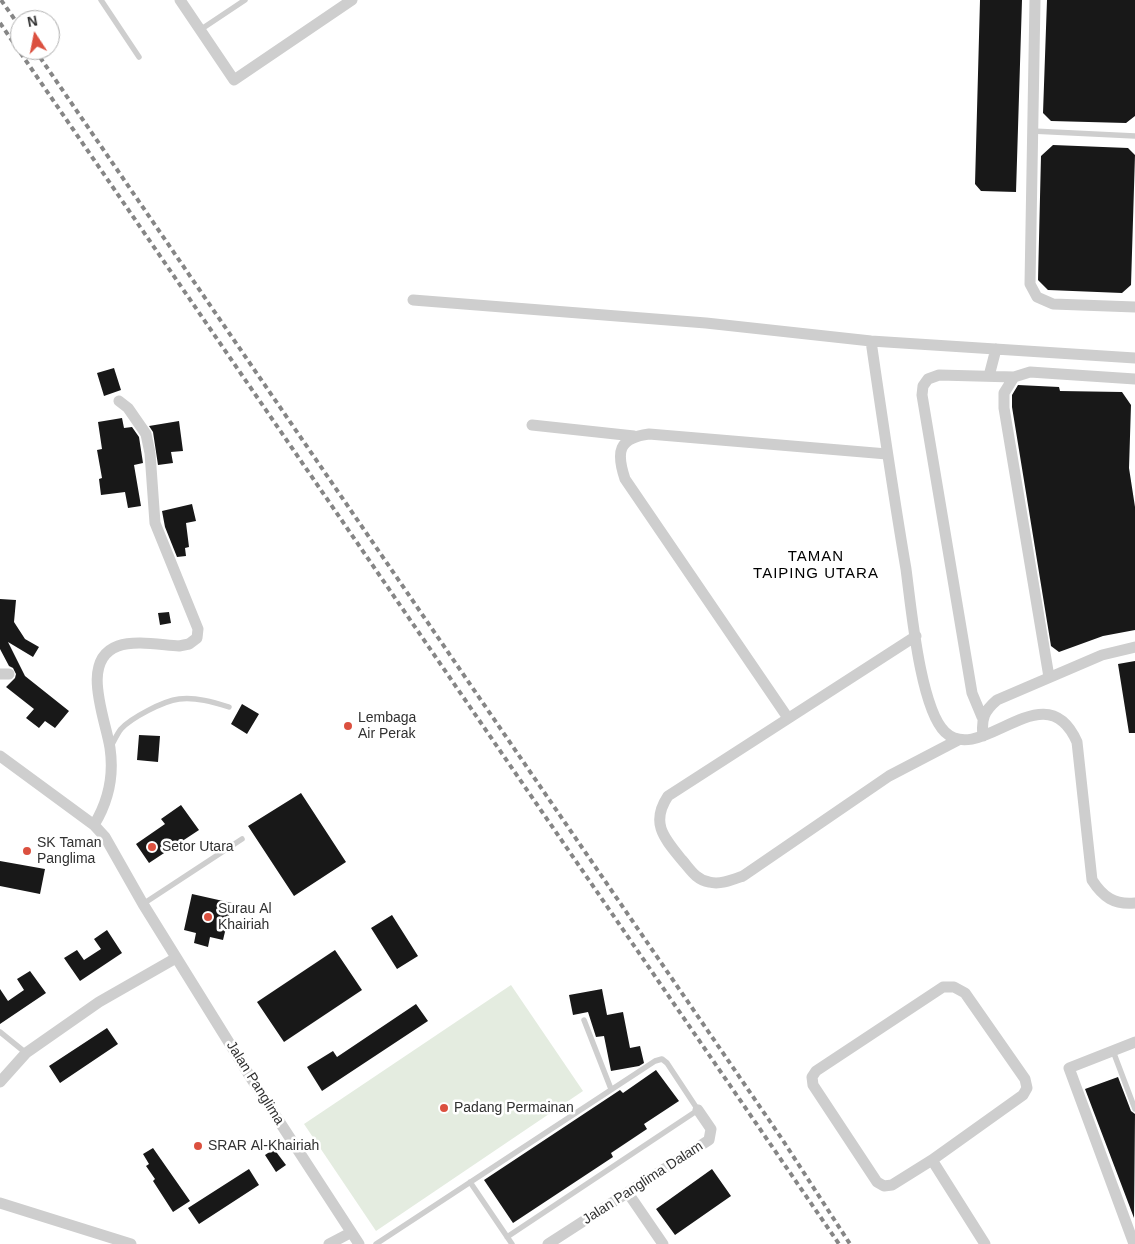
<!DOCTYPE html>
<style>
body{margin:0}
#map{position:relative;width:1135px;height:1244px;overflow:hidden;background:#fff;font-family:Helvetica,sans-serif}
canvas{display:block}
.north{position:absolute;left:10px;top:10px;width:50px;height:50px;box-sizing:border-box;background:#fff;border:1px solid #adadad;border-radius:50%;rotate:349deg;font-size:14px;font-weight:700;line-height:20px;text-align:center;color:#313131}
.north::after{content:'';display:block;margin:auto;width:18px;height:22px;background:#db503f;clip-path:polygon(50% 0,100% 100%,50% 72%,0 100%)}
</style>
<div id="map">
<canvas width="1135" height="1244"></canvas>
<div class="north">N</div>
</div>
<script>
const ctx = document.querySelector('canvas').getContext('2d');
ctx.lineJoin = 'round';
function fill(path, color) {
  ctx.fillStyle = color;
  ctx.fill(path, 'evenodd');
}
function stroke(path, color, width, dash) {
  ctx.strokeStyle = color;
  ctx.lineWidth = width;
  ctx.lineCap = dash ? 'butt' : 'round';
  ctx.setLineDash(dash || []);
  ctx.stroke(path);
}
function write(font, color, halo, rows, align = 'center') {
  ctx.font = font + ' Helvetica,sans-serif';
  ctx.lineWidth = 5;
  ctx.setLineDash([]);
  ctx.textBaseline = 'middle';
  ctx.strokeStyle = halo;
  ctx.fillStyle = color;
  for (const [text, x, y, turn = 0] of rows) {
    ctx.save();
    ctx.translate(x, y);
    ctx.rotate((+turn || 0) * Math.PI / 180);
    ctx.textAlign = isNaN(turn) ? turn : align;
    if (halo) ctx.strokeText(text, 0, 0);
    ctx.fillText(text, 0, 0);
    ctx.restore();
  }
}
const green = new Path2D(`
 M511 985 583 1091 376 1231 304 1124Z`);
const building = new Path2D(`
 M980 0H1022L1016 192 981 191 975 184Z
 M1047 0H1135V116L1126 123 1051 121 1043 113Z
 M1053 145 1128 148 1135 155 1131 285 1122 293 1048 290 1038 280 1041 156Z
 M114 368 121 390 104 396 97 373Z
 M1018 385 1059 387 1060 391 1122 392 1131 405 1129 468 1135 507V630L1103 636 1059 652 1051 646 1012 407V395Z
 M122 418 124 428 132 427 139 437 143 463 134 465 141 506 128 508 125 492 101 495 99 479 102 478 97 450 102 449 98 422Z
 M179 421 183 451 171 452 173 463 158 465 153 432 149 426Z
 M192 504 196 521 186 523 189 547 185 548 186 556 177 557 165 527 162 511Z
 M0 599 16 600 14 622 25 639 39 647 33 657 8 642 25 676 69 711 55 728 45 721 39 728 26 718 34 709 6 687 15 678 16 674 13 668 9 666 0 649Z
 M169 612 171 623 160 625 158 613Z
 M1135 661V733H1129L1118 664Z
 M242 704 259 714 247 734 231 724Z
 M139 735 160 736 158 762 137 760Z
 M301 793 346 862 294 896 248 826Z
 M181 805 199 830 149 863 136 844 165 824 161 819Z
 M0 861 45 869 40 894 0 886Z
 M192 894 232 903 223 940 210 937 208 947 194 943 196 933 184 930Z
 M392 915 418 956 397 969 371 928Z
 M107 930 122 953 80 981 64 958 77 950 84 960 101 949 94 939Z
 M335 950 362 990 284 1042 257 1002Z
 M30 971 46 993 0 1024V989L8 1001 24 990 17 979Z
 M602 989 607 1015 623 1012 630 1048 640 1046 644 1063 639 1066 611 1071 604 1036 596 1037 588 1012 573 1015 569 995Z
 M416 1004 428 1021 322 1091 307 1067 333 1051 337 1057Z
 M107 1028 118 1044 60 1083 49 1066Z
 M656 1070 679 1101 644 1124 647 1129 611 1153 613 1157 513 1223 484 1180 620 1090 623 1093Z
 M1118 1077 1131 1111 1135 1114 1134 1218 1085 1089Z
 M153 1148 190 1201 173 1212 153 1181 155 1179 146 1166 149 1164 143 1154Z
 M274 1149 286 1165 276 1172 265 1155Z
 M249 1169 259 1185 199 1224 188 1208Z
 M712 1169 731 1196 675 1235 656 1209Z`);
const lane = new Path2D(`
 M101 0 139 57
 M200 30 245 0
 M1032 131 1135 136
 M111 746C114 741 117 734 121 729 131 718 163 701 179 699 196 697 213 702 229 707
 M143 904 242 839
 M584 1020 611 1089
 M0 1032 26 1053
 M1113 1051 1135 1109
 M470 1182 512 1244
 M376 1244 655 1061 662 1059 667 1063 698 1110 507 1237`);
const street = new Path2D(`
 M180 0 234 80 352 0
 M1035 0 1030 284 1037 297 1053 304 1135 307
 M413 300 706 323 871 341 1135 358
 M871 341C882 417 893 493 906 569 911 606 920 708 945 732 981 767 1045 669 1077 742L1092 880C1103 897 1114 905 1135 903
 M989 376 996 349
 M532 425 634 436
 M916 636 668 796C650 823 664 838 682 860 690 869 696 880 709 882 720 885 732 880 743 876L889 776 958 740
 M0 674H9
 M1049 677 1004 408V393L1014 377 1030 372 1135 379
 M982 717 972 693 922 395 923 386 928 379 939 375 1014 377
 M788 718 625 479C616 452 618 438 649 434L887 454
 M983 736C981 719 984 711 997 700L1102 655 1135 647
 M0 756 94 825 105 837 143 904 251 1078 359 1244
 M94 825C108 802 114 775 110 748 106 720 79 660 118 646 135 640 161 645 179 646L189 644 197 638 198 629 155 523 150 453 146 434 128 408 119 401
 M943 987H954L965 993 1025 1079 1027 1088 1023 1095 932 1160 892 1185 884 1186 877 1182 813 1085 812 1077 816 1071Z
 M0 1082 26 1053 99 1002 176 958
 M932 1160 985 1244
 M628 1193 663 1244
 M0 1203 131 1244
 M329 1244 350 1233
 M548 1244 709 1140 711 1129 698 1110
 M1134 1244 1069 1068 1135 1042`);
const rail = new Path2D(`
 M1 0 20 27
 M0 23 839 1244
 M35 50 782 1139 850 1244`);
const markers = [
 [348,726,5,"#db503f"],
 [152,847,5,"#db503f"],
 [27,851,5,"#db503f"],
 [208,917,5,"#db503f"],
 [444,1108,5,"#db503f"],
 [198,1146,5,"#db503f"]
];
const poiNames = [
 ["Lembaga",358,718],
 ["Air Perak",358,734],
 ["SK Taman",37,843],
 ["Panglima",37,859],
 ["Setor Utara",162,847],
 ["Surau Al",218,909],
 ["Khairiah",218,925],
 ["Padang Permainan",454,1108],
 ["SRAR Al-Khairiah",208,1146]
];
const streetNames = [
 ["Jalan Panglima",255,1083,58],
 ["Jalan Panglima Dalam",643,1183,-33]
];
const neighbourhoodNames = [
 ["TAMAN",816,557],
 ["TAIPING UTARA",816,574]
];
fill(green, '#e4ece0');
fill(building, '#181818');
stroke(lane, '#cecece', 5.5);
stroke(street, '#cecece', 11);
stroke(rail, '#868686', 4, [5, 4]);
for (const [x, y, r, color] of markers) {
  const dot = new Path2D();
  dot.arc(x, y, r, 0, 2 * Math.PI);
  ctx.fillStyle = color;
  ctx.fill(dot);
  stroke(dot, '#fff', 2);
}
write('14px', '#313131', '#fff', poiNames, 'left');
write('14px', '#313131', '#fff', streetNames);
ctx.letterSpacing = '1px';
write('15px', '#000', '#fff', neighbourhoodNames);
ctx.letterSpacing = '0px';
</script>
